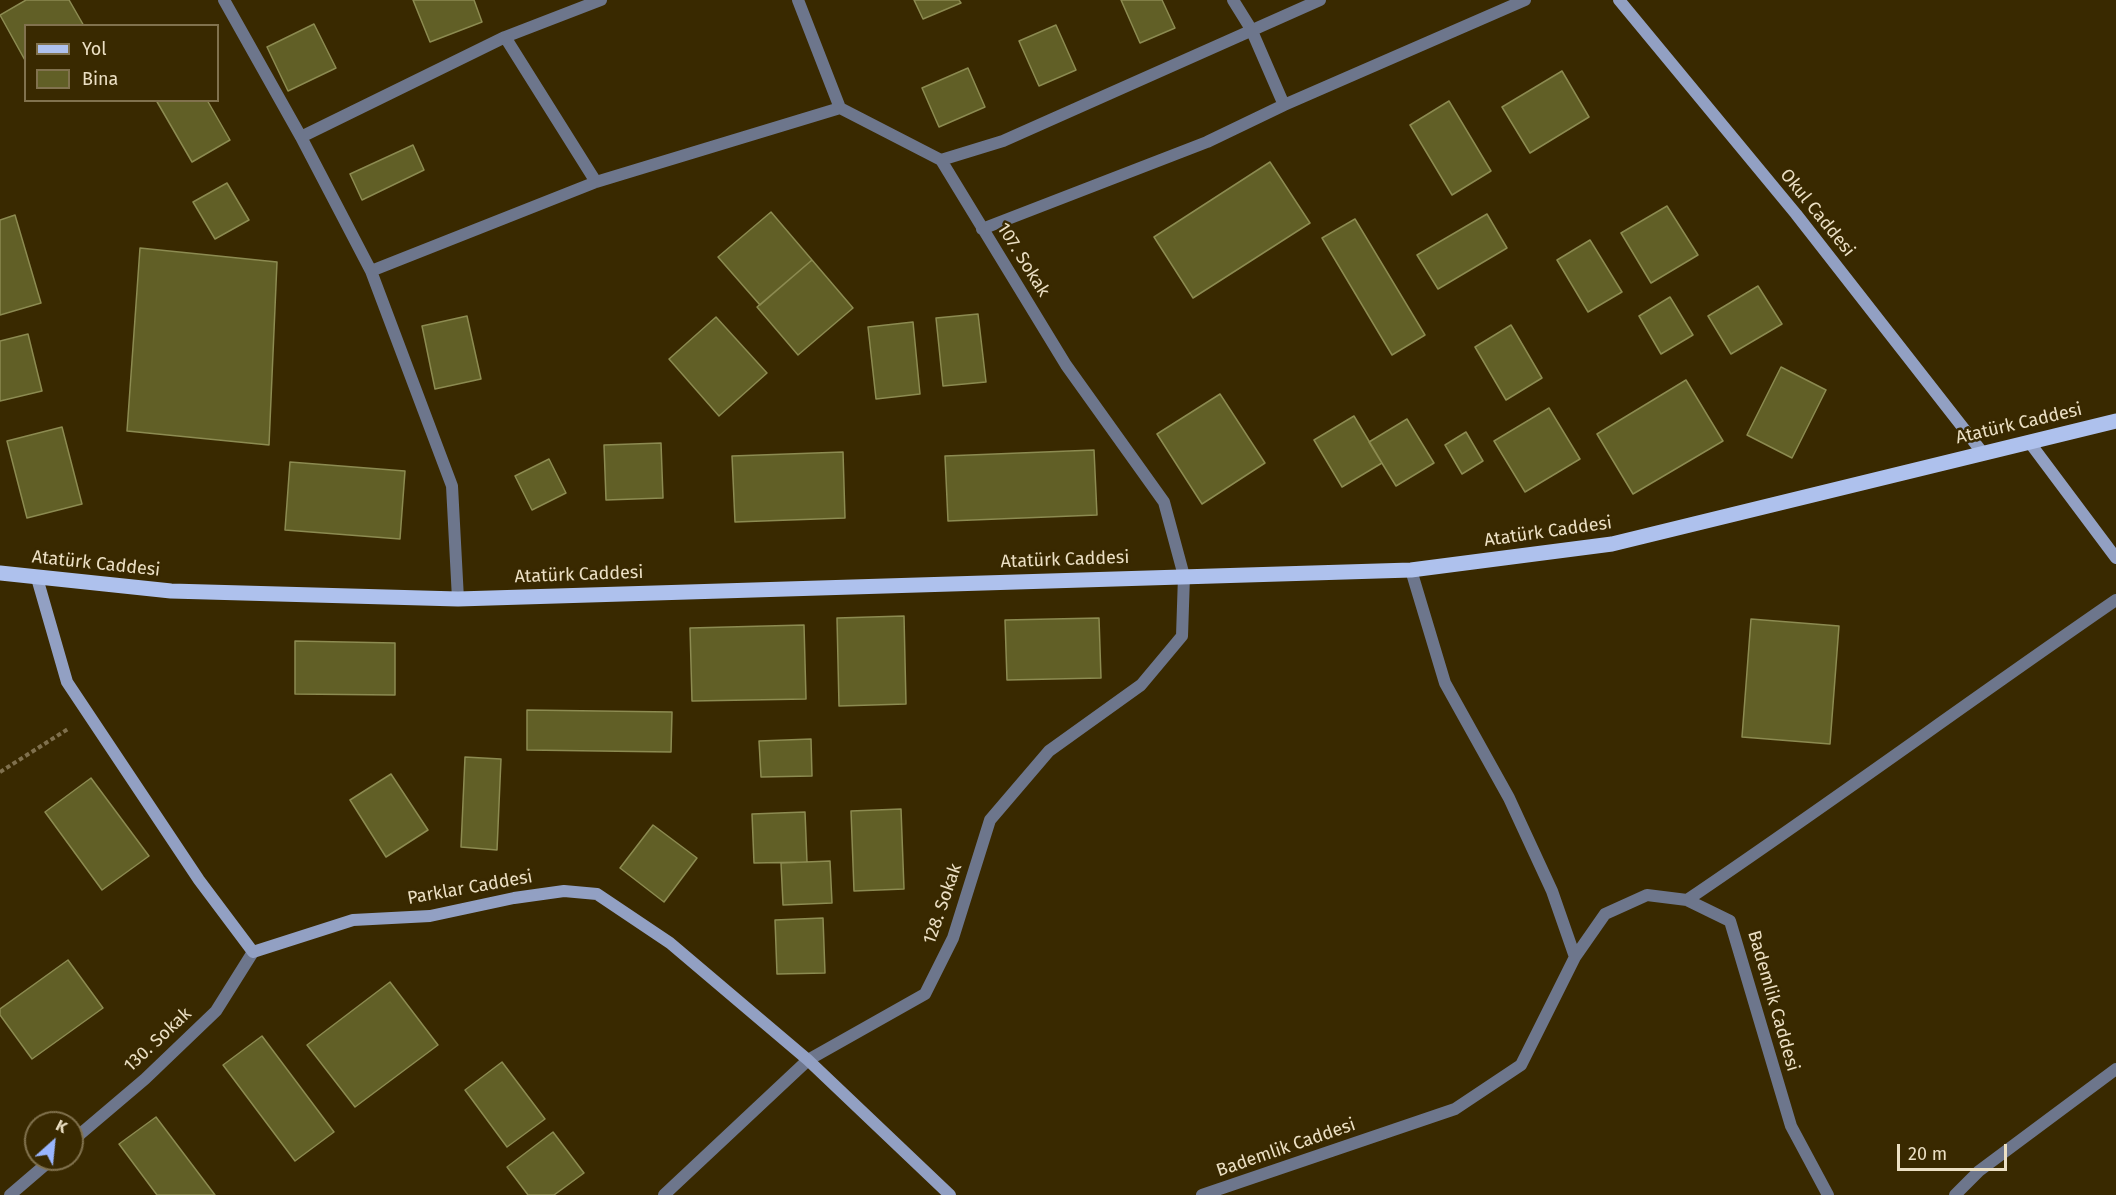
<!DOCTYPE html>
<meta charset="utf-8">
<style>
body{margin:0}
#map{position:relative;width:2116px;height:1195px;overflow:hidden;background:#392900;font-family:"Fira Sans",sans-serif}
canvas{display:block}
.legend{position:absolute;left:24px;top:24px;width:195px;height:78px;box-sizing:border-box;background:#392900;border:2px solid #81724e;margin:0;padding:8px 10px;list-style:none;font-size:18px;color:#ece0c4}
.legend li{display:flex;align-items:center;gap:12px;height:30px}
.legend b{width:30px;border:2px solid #81724e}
.north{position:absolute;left:24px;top:1111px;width:60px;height:60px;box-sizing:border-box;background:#392900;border:2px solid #81724e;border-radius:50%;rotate:27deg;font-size:16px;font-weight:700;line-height:24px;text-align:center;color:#ece0c4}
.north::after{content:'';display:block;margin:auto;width:21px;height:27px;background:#99b5fd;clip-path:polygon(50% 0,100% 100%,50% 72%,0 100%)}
.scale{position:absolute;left:1897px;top:1144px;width:110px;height:27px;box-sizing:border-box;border:3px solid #ece0c4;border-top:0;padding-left:8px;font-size:18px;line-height:21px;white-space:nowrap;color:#ece0c4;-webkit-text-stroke:4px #392900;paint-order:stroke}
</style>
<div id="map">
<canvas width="2116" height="1195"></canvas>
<ul class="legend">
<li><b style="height:8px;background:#aec1ed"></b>Yol</li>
<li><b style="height:16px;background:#615f26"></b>Bina</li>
</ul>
<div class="north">K</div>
<div class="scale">20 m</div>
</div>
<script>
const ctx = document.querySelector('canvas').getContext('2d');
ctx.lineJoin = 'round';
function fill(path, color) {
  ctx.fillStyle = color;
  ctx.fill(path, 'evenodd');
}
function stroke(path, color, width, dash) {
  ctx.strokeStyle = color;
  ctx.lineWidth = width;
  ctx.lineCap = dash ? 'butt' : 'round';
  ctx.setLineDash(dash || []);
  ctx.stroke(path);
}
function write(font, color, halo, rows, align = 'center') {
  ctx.font = font + ' "Fira Sans",sans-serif';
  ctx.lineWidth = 5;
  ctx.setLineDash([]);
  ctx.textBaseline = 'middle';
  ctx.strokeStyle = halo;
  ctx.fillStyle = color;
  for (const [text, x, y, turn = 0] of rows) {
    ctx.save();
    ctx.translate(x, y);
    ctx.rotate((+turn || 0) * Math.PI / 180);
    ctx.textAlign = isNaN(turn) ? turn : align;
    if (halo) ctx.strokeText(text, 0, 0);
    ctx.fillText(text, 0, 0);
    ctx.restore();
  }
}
const building = new Path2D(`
 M26 0H69L84 26H26V62L0 15Z
 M413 0H474L482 22 430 42Z
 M914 0H959L961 3 923 19Z
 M1121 0H1162L1175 28 1140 43Z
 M314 24 336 68 288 91 267 47Z
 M1056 25 1076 70 1039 86 1019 41Z
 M968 68 985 107 939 127 922 88Z
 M1562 71 1589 117 1530 153 1502 107Z
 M156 100H207L230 140 192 162Z
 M1449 101 1491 171 1452 195 1410 125Z
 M413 145 424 170 362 200 350 174Z
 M1270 162 1310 223 1193 298 1154 237Z
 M227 183 249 220 215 239 193 202Z
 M1667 206 1698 255 1651 283 1621 233Z
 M771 212 812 260 760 305 718 257Z
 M1487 214 1507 248 1438 289 1417 255Z
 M15 215 41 303 0 315V220Z
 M1355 219 1425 335 1392 355 1322 238Z
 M1590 240 1622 292 1588 312 1557 260Z
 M140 248 277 262 269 445 127 431Z
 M812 260 853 308 798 355 757 307Z
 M1758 286 1782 324 1731 354 1708 316Z
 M1670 297 1693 335 1661 354 1639 316Z
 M978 314 986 382 943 386 936 318Z
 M467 316 481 379 435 389 422 326Z
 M716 317 767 373 719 416 669 359Z
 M913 322 920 394 876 399 868 327Z
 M1511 325 1542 378 1506 400 1475 347Z
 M28 334 42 391 0 401V341Z
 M1781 367 1826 390 1792 458 1747 435Z
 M1686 380 1723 441 1633 494 1597 434Z
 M1220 394 1265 463 1202 504 1157 434Z
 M1549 408 1580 459 1525 492 1494 441Z
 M1354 416 1382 463 1342 487 1314 440Z
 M1407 419 1434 463 1396 486 1369 442Z
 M62 427 82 504 27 518 7 441Z
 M1466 432 1483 461 1462 474 1445 445Z
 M661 443 663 498 606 500 604 445Z
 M1094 450 1097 515 948 521 945 456Z
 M843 452 845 518 735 522 732 456Z
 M549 459 566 493 532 510 515 476Z
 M290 462 405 471 400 539 285 530Z
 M904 616 906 704 839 706 837 618Z
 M1099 618 1101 678 1007 680 1005 620Z
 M1751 619 1839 626 1830 744 1742 737Z
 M804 625 806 699 692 701 690 628Z
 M295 641 395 643V695L295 694Z
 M527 710 672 712 671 752 527 750Z
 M811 739 812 776 761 777 759 741Z
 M465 757 501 759 497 850 461 847Z
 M391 774 428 830 386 857 350 800Z
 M91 778 149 856 102 890 45 812Z
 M901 809 904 889 854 891 851 811Z
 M805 812 807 862 754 863 752 814Z
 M653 825 697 858 664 902 620 868Z
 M830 861 832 903 783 905 781 863Z
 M823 918 825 973 777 974 775 920Z
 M68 960 103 1008 32 1059 0 1015V1009Z
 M390 982 438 1045 355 1107 307 1045Z
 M262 1036 334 1132 295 1161 223 1065Z
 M502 1062 545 1119 507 1147 465 1090Z
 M156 1117 215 1195H157L119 1144Z
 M553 1132 584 1173 554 1195H528L507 1167Z`);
const path = new Path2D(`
 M0 772 68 729`);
const street = new Path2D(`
 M224 0 301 137 371 271 452 486 458 599
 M1233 0 1251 29 1284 105
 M505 37 596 182
 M301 137 505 37 601 0
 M941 160 1003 141 1320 0
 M982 229 1207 142 1284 105 1525 0
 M371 271 596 182 840 108
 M1411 570 1445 683 1509 798 1552 891 1575 957
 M1687 900C1832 802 1972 699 2116 600
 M72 1141 145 1079 216 1011 253 952
 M10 1195 52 1159
 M664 1195 808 1060 925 994 953 938 990 820 1049 751 1141 685 1182 636 1184 576 1164 502 1066 365 941 160 840 108 798 0
 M1202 1195 1455 1109 1521 1065 1575 957 1605 914 1647 895 1687 900 1730 921 1791 1126 1828 1195
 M1955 1195 1979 1171 2116 1069`);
const secondary = new Path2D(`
 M1619 0 1796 214 1982 452
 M2030 443 2116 558
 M37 578 67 682 199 880 253 952 353 920 430 916 514 898 564 891 597 894 670 943 808 1060 950 1195`);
const primary = new Path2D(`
 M0 573 171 591 458 599 1411 570 1612 544 2116 421`);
const streetNames = [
 ["Okul Caddesi",1817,213,51],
 ["107. Sokak",1023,260,58],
 ["Atatürk Caddesi",2019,424,-13],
 ["Atatürk Caddesi",1548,532,-8],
 ["Atatürk Caddesi",1065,560,-2],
 ["Atatürk Caddesi",96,564,6],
 ["Atatürk Caddesi",579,575,-2],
 ["Parklar Caddesi",470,888,-10],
 ["128. Sokak",943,904,-71],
 ["Bademlik Caddesi",1773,1001,74],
 ["130. Sokak",158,1040,-43],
 ["Bademlik Caddesi",1286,1148,-19]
];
fill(building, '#615f26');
stroke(building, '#8c8b51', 1.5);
stroke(path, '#7f704d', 4, [4.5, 3]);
stroke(street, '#6d768c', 12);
stroke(secondary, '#92a0c3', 12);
stroke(primary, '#aec1ed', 15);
write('18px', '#ece0c4', '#392900', streetNames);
</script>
